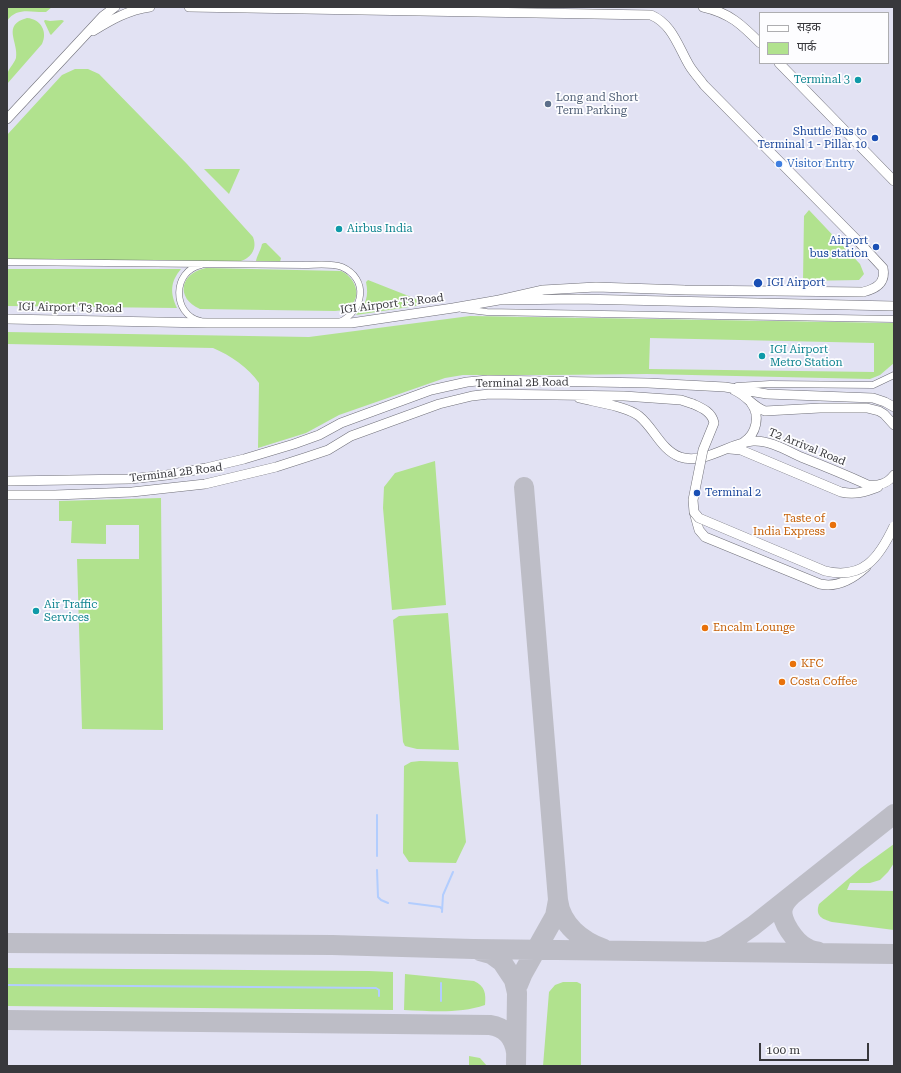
<!DOCTYPE html>
<meta charset="utf-8">
<style>
body{margin:0}
#map{position:relative;width:901px;height:1073px;overflow:hidden;background:#eeeef9;font-family:"Roboto Serif","Noto Sans Devanagari",serif}
canvas{display:block}
.frame{position:absolute;inset:0;border:8px solid #38383c;pointer-events:none}
.legend{position:absolute;left:759px;top:12px;width:130px;height:52px;box-sizing:border-box;background:#fdfdff;border:1px solid #aeaeb1;margin:0;padding:5px 7px;list-style:none;font-size:12px;color:#38383c}
.legend li{display:flex;align-items:center;gap:8px;height:20px}
.legend b{width:20px;border:1px solid #aeaeb1}
.scale{position:absolute;left:759px;top:1043px;width:110px;height:18px;box-sizing:border-box;border:2px solid #38383c;border-top:0;padding-left:5px;font-size:12px;line-height:14px;white-space:nowrap;color:#38383c;-webkit-text-stroke:3px #fdfdff;paint-order:stroke}
</style>
<div id="map">
<canvas width="901" height="1073"></canvas>
<div class="frame"></div>
<ul class="legend">
<li><b style="height:5px;background:#fff"></b>सड़क</li>
<li><b style="height:11px;background:#b1e28e"></b>पार्क</li>
</ul>
<div class="scale">100 m</div>
</div>
<script>
const ctx = document.querySelector('canvas').getContext('2d');
ctx.lineJoin = 'round';
function fill(path, color) {
  ctx.fillStyle = color;
  ctx.fill(path, 'evenodd');
}
function stroke(path, color, width, dash) {
  ctx.strokeStyle = color;
  ctx.lineWidth = width;
  ctx.lineCap = dash ? 'butt' : 'round';
  ctx.setLineDash(dash || []);
  ctx.stroke(path);
}
function write(font, color, halo, rows, align = 'center') {
  ctx.font = font + ' "Roboto Serif",serif';
  ctx.lineWidth = 3.5;
  ctx.setLineDash([]);
  ctx.textBaseline = 'middle';
  ctx.strokeStyle = halo;
  ctx.fillStyle = color;
  for (const [text, x, y, turn = 0] of rows) {
    ctx.save();
    ctx.translate(x, y);
    ctx.rotate((+turn || 0) * Math.PI / 180);
    ctx.textAlign = isNaN(turn) ? turn : align;
    if (halo) ctx.strokeText(text, 0, 0);
    ctx.fillText(text, 0, 0);
    ctx.restore();
  }
}
const built = new Path2D(`
 M7 7H894V1066H7ZM760 13H888V63H760Z`);
const green = new Path2D(`
 M7 7H52L46 12C33 13 17 6 7 21Z
 M27 18C41 19 48 32 42 44L7 84C7 81 6 78 7 75 8 69 14 64 16 58 19 42 1 25 27 18Z
 M45 20 50 21 62 20 64 21 51 35 50 34 44 21Z
 M75 69H88L99 74 187 164 253 237C258 250 250 259 238 262L7 259V135L62 75Z
 M204 169H240L229 194Z
 M809 210 860 264 864 274 859 280 803 281 804 216Z
 M264 243H266L281 258 280 262H256C256 257 261 250 262 244Z
 M206 268 341 271C357 278 364 301 345 309 342 310 338 311 335 311L200 309C175 298 180 273 206 268Z
 M7 269H181C170 282 170 293 177 308L7 306Z
 M368 280 429 304 356 315C366 305 369 296 366 282Z
 M470 316 894 323V363L880 375 870 379 647 374 553 375H463L445 378 339 415 306 433 258 448 259 383C249 368 230 355 213 348L7 344V332L309 337ZM650 338 874 343V372L649 369Z
 M435 461 446 605 392 610 383 508 384 487 395 473Z
 M161 498 163 730 82 729 77 559H139V525H106V544L71 543 72 521H59V501Z
 M448 613 459 750 417 749 405 746 403 742 393 620 399 616Z
 M420 761 458 762 466 842 456 863 409 862 403 853 404 766 411 762Z
 M894 844V863L888 872 880 880 870 883H850L847 890 894 891V930L832 922C822 919 815 916 819 904L861 868Z
 M7 968 369 971 393 972V1010L7 1006Z
 M405 974 474 981C485 986 486 993 485 1005 459 1014 431 1011 404 1010Z
 M563 982H577L581 984V1066H543L549 992 555 985Z
 M469 1056 480 1058 487 1066H469Z`);
const stream = new Path2D(`
 M377 815V856
 M377 870 378 897 381 900 388 903
 M409 903 440 907 442 909
 M442 912 443 895 453 872
 M7 985 376 988 379 990V996
 M441 1001V983`);
const taxiway = new Path2D(`
 M792 895C788 899 784 903 783 908 779 920 796 943 807 948 810 950 815 951 819 952
 M558 900C561 925 582 941 604 949
 M7 943 332 945 473 949 894 954
 M480 951 491 954 502 962 514 980 517 993 516 1066
 M710 951 724 946 753 926 894 814
 M518 985 523 973 555 916 558 900 524 487
 M7 1020 490 1025C505 1027 514 1038 516 1052`);
const minor = new Path2D(`
 M7 262 305 265C316 265 331 263 342 267 369 279 364 310 340 322
 M462 309 487 312 894 319
 M200 321C172 314 172 271 201 265
 M737 386 770 384 873 385 894 375`);
const secondary = new Path2D(`
 M189 7 651 15C672 24 678 46 689 65 693 72 699 78 704 85L857 240 883 268C886 283 876 289 863 292L685 290 596 287 543 290 499 300
 M703 7C730 13 742 25 760 43
 M93 31C111 20 128 10 150 7
 M779 63 894 181
 M7 119 103 16 115 7
 M7 319 207 323H351L453 308 499 300 577 299 894 306
 M734 390C746 395 753 407 765 411L820 408H867L879 411 884 414 894 425
 M579 398C595 402 626 406 639 416 654 428 661 450 680 457 705 465 731 442 753 441 769 440 786 450 801 457 824 466 846 475 868 485 879 486 887 484 894 475
 M744 442C756 434 761 416 751 403
 M730 449 741 450 841 492C855 495 865 492 878 487
 M7 481 130 479 167 475 206 468 244 459 294 444 319 435 341 423 431 390 467 382 488 380 648 383 725 387 767 394 873 398 885 402 894 407
 M7 495H55L132 492 205 484 276 467 307 457 328 450 351 436 439 404 472 396 489 394 624 396 681 400 693 404
 M694 512 699 530 705 537 820 584C838 588 853 579 866 567`);
const secondaryBridge = new Path2D(`
 M693 404C702 408 712 412 714 423L703 450 693 500 694 512 699 518 825 571C863 580 879 558 894 526`);
const markers = [
 [858,80,4,"#0f9aa8"],
 [548,104,4,"#5c6f8a"],
 [875,138,4,"#1a4fb4"],
 [779,164,4,"#3f7fe0"],
 [339,229,4,"#0f9aa8"],
 [876,247,4,"#1a4fb4"],
 [758,283,5,"#1a4fb4"],
 [762,356,4,"#0f9aa8"],
 [697,493,4,"#1a4fb4"],
 [833,525,4,"#e8710a"],
 [36,611,4,"#0f9aa8"],
 [705,628,4,"#e8710a"],
 [793,664,4,"#e8710a"],
 [782,682,4,"#e8710a"]
];
const cultureNames = [
 ["Terminal 3",850,80,"right"],
 ["Airbus India",347,229],
 ["IGI Airport",770,350],
 ["Metro Station",770,363],
 ["Air Traffic",44,605],
 ["Services",44,618]
];
const serviceNames = [
 ["Long and Short",556,98],
 ["Term Parking",556,111]
];
const transitNames = [
 ["Shuttle Bus to",867,132],
 ["Terminal 1 - Pillar 10",867,145],
 ["Airport",868,241],
 ["bus station",868,254],
 ["IGI Airport",767,283,"left"],
 ["Terminal 2",705,493,"left"]
];
const shopNames = [
 ["Visitor Entry",787,164]
];
const streetNames = [
 ["IGI Airport T3 Road",392,304,-7],
 ["IGI Airport T3 Road",70,308,1],
 ["Terminal 2B Road",522,383,-1],
 ["T2 Arrival Road",807,447,22],
 ["Terminal 2B Road",176,473,-7]
];
const foodNames = [
 ["Taste of",825,519,"right"],
 ["India Express",825,532,"right"],
 ["Encalm Lounge",713,628],
 ["KFC",801,664],
 ["Costa Coffee",790,682]
];
fill(built, '#e2e2f3');
fill(green, '#b1e28e');
stroke(stream, '#b2cdfe', 2);
stroke(taxiway, '#bdbdc6', 20);
stroke(minor, '#707079', 7);
stroke(secondary, '#707079', 10);
stroke(minor, '#fff', 6);
stroke(secondary, '#fff', 9);
stroke(secondaryBridge, '#707079', 10, []);
stroke(secondaryBridge, '#fff', 9);
for (const [x, y, r, color] of markers) {
  const dot = new Path2D();
  dot.arc(x, y, r, 0, 2 * Math.PI);
  ctx.fillStyle = color;
  ctx.fill(dot);
  stroke(dot, '#fdfdff', 1.5);
}
write('11px', '#0d838f', '#fdfdff', cultureNames, 'left');
write('11px', '#4e5e75', '#fdfdff', serviceNames, 'left');
write('11px', '#164399', '#fdfdff', transitNames, 'right');
write('11px', '#366cbe', '#fdfdff', shopNames, 'left');
write('11px', '#38383c', '#fdfdff', streetNames);
write('11px', '#c56008', '#fdfdff', foodNames, 'left');
</script>
